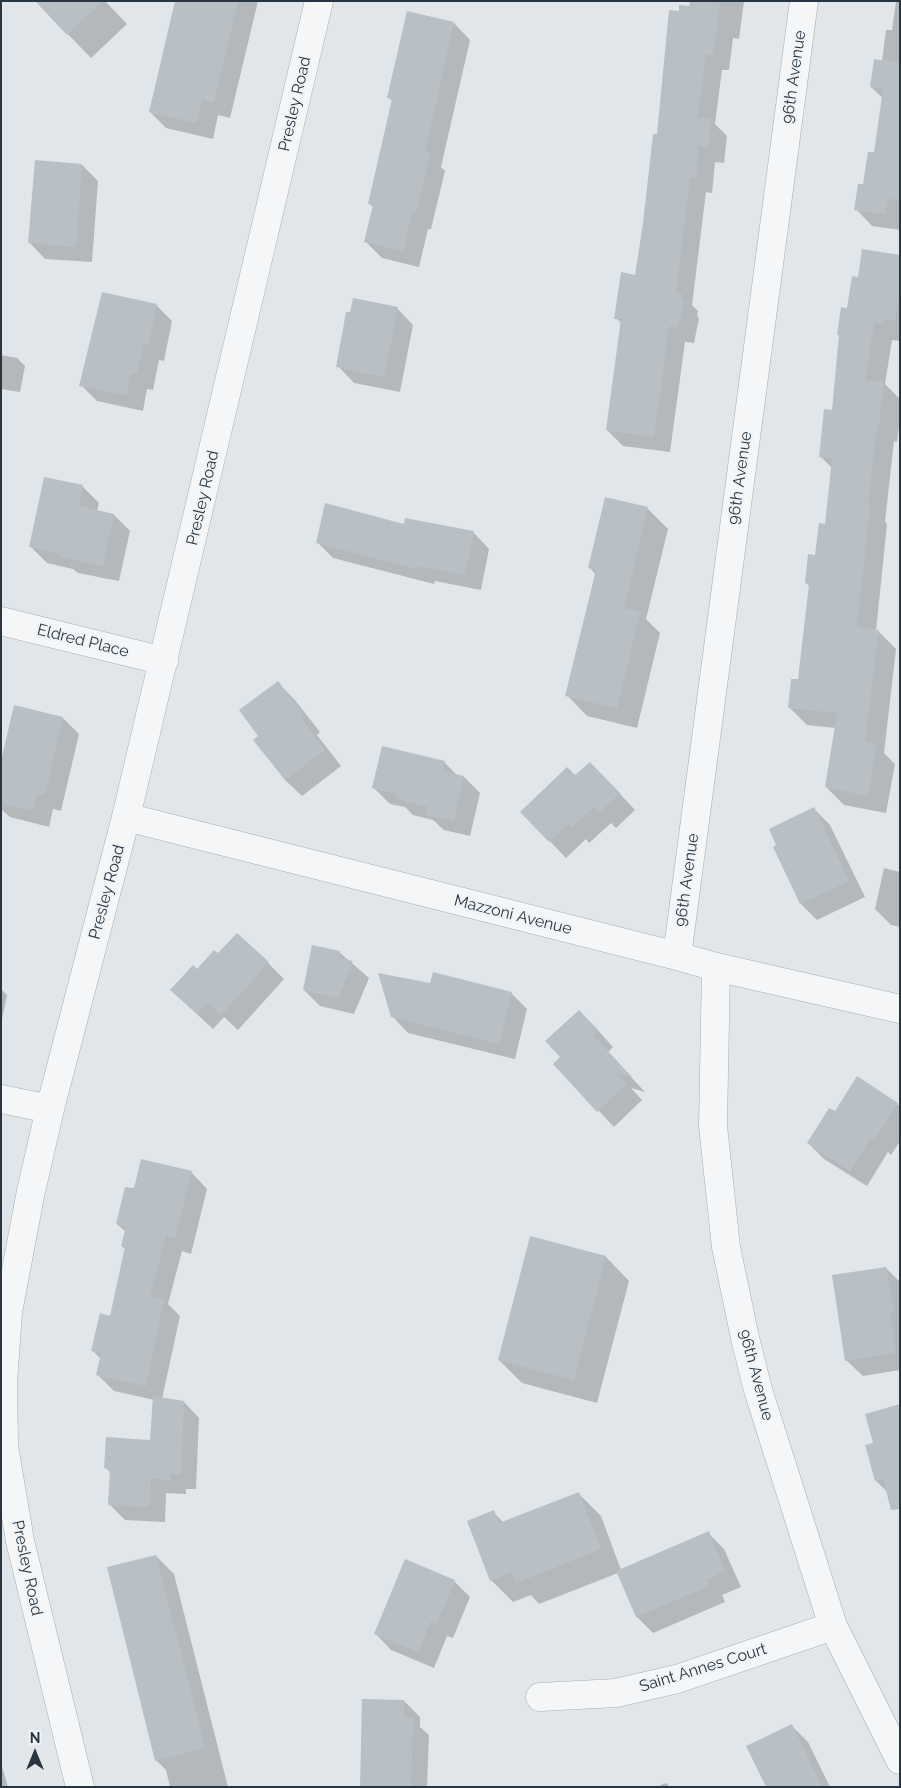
<!DOCTYPE html>
<style>
body{margin:0}
#map{position:relative;width:901px;height:1788px;overflow:hidden;background:#e1e6ea;font-family:Raleway,sans-serif}
canvas{display:block}
.frame{position:absolute;inset:0;border:2px solid #293641;pointer-events:none}
.north{position:absolute;left:10px;top:1728px;width:50px;height:50px;-webkit-text-stroke:4px #f0f4f7;paint-order:stroke;rotate:0deg;font-size:14px;font-weight:700;line-height:20px;text-align:center;color:#293641}
.north::after{content:'';display:block;margin:auto;width:18px;height:22px;background:#293641;clip-path:polygon(50% 0,100% 100%,50% 72%,0 100%)}
</style>
<div id="map">
<canvas width="901" height="1788"></canvas>
<div class="frame"></div>
<div class="north">N</div>
</div>
<script>
const ctx = document.querySelector('canvas').getContext('2d');
ctx.lineJoin = 'round';
function fill(path, color) {
  ctx.fillStyle = color;
  ctx.fill(path, 'evenodd');
}
function stroke(path, color, width, dash) {
  ctx.strokeStyle = color;
  ctx.lineWidth = width;
  ctx.lineCap = dash ? 'butt' : 'round';
  ctx.setLineDash(dash || []);
  ctx.stroke(path);
}
function write(font, color, halo, rows, align = 'center') {
  ctx.font = font + ' Raleway,sans-serif';
  ctx.lineWidth = 4;
  ctx.setLineDash([]);
  ctx.textBaseline = 'middle';
  ctx.strokeStyle = halo;
  ctx.fillStyle = color;
  for (const [text, x, y, turn = 0] of rows) {
    ctx.save();
    ctx.translate(x, y);
    ctx.rotate((+turn || 0) * Math.PI / 180);
    ctx.textAlign = isNaN(turn) ? turn : align;
    if (halo) ctx.strokeText(text, 0, 0);
    ctx.fillText(text, 0, 0);
    ctx.restore();
  }
}
const shadow = new Path2D(`
 M36 1H105L127 24 91 58Z
 M189 1H258L230 118 218 115 213 139 166 128 150 112Z
 M691 1H744L739 39 733 38 729 70H722L715 124 727 136 724 163 715 162 712 193 706 192 692 305 698 311 697 316 699 318 694 343 685 342 670 452 623 446 607 430 622 324 616 318 636 276 658 135 680 12 690 8Z
 M896 1H900V104L888 103 871 87 882 61 886 30H892Z
 M454 23 470 40 441 167 445 171 431 229H428L419 267 382 258 366 242 374 208 369 203 393 102 388 97Z
 M900 131V230L872 226 856 209 875 154Z
 M82 165 98 181 92 262 45 259 29 242Z
 M900 256V341L892 340 885 384 900 399V418L897 442 894 441 885 522 887 524 876 631H878L896 649 884 753 895 764 886 813 844 805 826 787 836 728 807 725 789 707 799 681 810 587 806 583 826 525 832 468 820 456 833 412 840 337 838 335 859 279Z
 M156 305 172 321 164 361 159 360 153 390 147 389 143 411 97 401 81 385Z
 M397 308 413 325 400 392 354 383 338 366Z
 M1 355 17 358 25 366 20 392 1 389Z
 M82 486 99 503 97 511 114 515 130 531 119 581 78 573 73 569 47 563 31 547Z
 M648 509 668 529 646 619 660 633 637 728 587 716 567 695 596 575 590 568Z
 M405 525 473 532 489 549 481 590 435 581 434 584 333 558 317 542Z
 M278 683 294 699 320 732 317 735 341 766 302 796 285 780 255 740 260 736Z
 M15 707 63 718 79 734 61 811 53 809 49 827 10 817 1 809V767Z
 M444 762 458 776 464 777 480 793 470 836 444 830 433 820 413 815 405 807 390 804 373 787Z
 M575 777 606 779 635 810 616 828 611 823 589 843 586 839 566 858 522 812Z
 M814 809 830 825 865 897 817 920 801 904 775 848Z
 M884 868 900 872V927L891 925 875 909Z
 M339 952 369 978 354 1014 320 1006 304 990Z
 M218 955 268 963 284 979 238 1030 224 1017 213 1029 188 1006 197 971Z
 M431 985 511 993 527 1009 515 1059 408 1033 392 1016Z
 M1 989 7 995 1 1024Z
 M595 1027 613 1047 608 1052 645 1092 631 1088 642 1100 614 1127 555 1064Z
 M897 1104 900 1106V1141L891 1155 888 1152 867 1186 824 1159 808 1143 836 1113Z
 M191 1172 207 1189 191 1254 182 1251 168 1304 180 1316 162 1399 184 1402 199 1418 196 1489H186V1494L166 1493 165 1522 125 1520 109 1504 111 1473 106 1468 151 1441 154 1400 114 1391 98 1375 101 1359 93 1351 111 1317 125 1249 122 1246 126 1232 117 1224 135 1190Z
 M531 1238 606 1257 629 1281 597 1403 522 1383 499 1360Z
 M886 1268 900 1282V1370L863 1376 846 1360Z
 M866 1446 900 1504 876 1481Z
 M579 1494 601 1516 621 1570 708 1533 724 1549 741 1587 722 1595 725 1602 653 1633 637 1617 618 1573 539 1604 531 1595 513 1602 491 1580 493 1512 504 1523Z
 M156 1556 174 1574 228 1787H170L166 1770 156 1760Z
 M454 1581 470 1597 453 1638 447 1636 434 1668 391 1650 375 1633Z
 M404 1701 420 1717V1727L429 1735 427 1787H361Z
 M792 1726 808 1742 830 1787H767Z
 M1 1763 8 1787H1Z
 M666 1783 670 1787H656Z`);
const building = new Path2D(`
 M35 1H103L67 35Z
 M175 1H238L214 102 202 100 197 123 149 112Z
 M690 1H720L713 55 706 54 698 117 711 118 708 147 699 146 696 178 690 177 676 293 682 294 681 300 684 301 678 328 669 326 654 437 606 430 621 319H614L621 272 635 275 643 223 653 134H657L669 10 679 11V5L689 6Z
 M407 11 454 22 425 152 430 154 416 214 412 213 403 251 364 242 373 205 368 204 392 99 387 98Z
 M874 59 900 63V200L888 199 885 214 854 210 858 184H863L868 152H874L883 89 870 87Z
 M35 160 82 164 76 247 28 243Z
 M862 249 900 255V287L895 320 885 319 884 324 874 323 865 380 884 382 879 424H877L868 504 870 505 857 627 879 630 865 742 877 745 868 796 825 787 837 713 788 708 791 679H798L809 584 805 583 808 554 815 555 819 523 825 524 832 458 819 457 824 409 832 410 839 335H837L841 307 847 308 852 276 858 277Z
 M102 292 157 304 148 345 143 344 137 374 131 373 127 395 79 386Z
 M353 298 398 307 384 377 336 367 346 312H350Z
 M44 477 83 485 79 506 114 514 103 566 60 557 61 554 29 547Z
 M605 497 648 507 624 608 640 612 617 708 565 696 596 570 588 568Z
 M325 503 404 524 405 518 474 531 465 575 419 566 418 569 316 543Z
 M278 681 305 716 301 718 325 750 285 780 253 740 258 736 239 710Z
 M14 705 63 717 45 795 37 794 33 811 1 804V761Z
 M382 746 445 761 443 771 464 776 454 821 426 815 428 807 396 799V794L372 788Z
 M590 762 620 793 599 813 594 807 572 828 569 824 549 842 520 812 567 767 575 775Z
 M814 807 849 881 800 904 773 847 776 845 769 829Z
 M237 933 269 962 221 1015 207 1002 197 1014 170 990 193 965 197 969 214 950 218 953Z
 M312 945 340 951 339 958 353 961 338 998 303 990Z
 M433 972 512 992 499 1044 391 1017 378 973 430 983Z
 M579 1010 598 1030 593 1035 632 1077 618 1074 627 1084 597 1112 553 1064 560 1057 545 1041Z
 M857 1076 898 1103 875 1139 871 1137 850 1171 807 1143 829 1108 835 1111Z
 M141 1159 192 1171 175 1238 166 1236 150 1296 164 1299 146 1386 96 1375 101 1353 91 1351 100 1313 110 1316 125 1247 121 1246 126 1226 116 1224 125 1187 134 1188Z
 M530 1236 606 1256 574 1380 498 1360Z
 M886 1267 894 1313H890L896 1353 845 1361 832 1275Z
 M153 1396 184 1401 181 1474H171V1480L151 1478 150 1507 108 1505 110 1469 104 1468 106 1437 150 1440Z
 M900 1404V1509L891 1510 883 1479 875 1481 865 1445 873 1443 865 1414Z
 M579 1492 601 1549 516 1583 512 1572 490 1581 467 1521 494 1510 499 1523Z
 M709 1531 725 1571 707 1579 709 1586 636 1617 616 1571Z
 M156 1555 205 1748 155 1761 107 1567Z
 M405 1559 455 1580 437 1623 431 1621 418 1652 374 1634Z
 M362 1699 404 1700V1717L413 1718 411 1787H360Z
 M792 1724 822 1787H766L746 1746Z`);
const street = new Path2D(`
 M1 621 164 661
 M126 817 677 956 716 967 900 1009
 M677 956 804 1
 M716 967 713 1126 726 1247 745 1338 758 1390 833 1626 900 1760
 M1 1099 50 1109
 M540 1697 616 1693 677 1679 833 1626
 M80 1787 20 1541 4 1446 3 1383 8 1312 31 1191 50 1109 126 817 319 1`);
const streetNames = [
 ["96th Avenue",794,77,-82],
 ["Presley Road",295,104,-77],
 ["96th Avenue",740,478,-82],
 ["Presley Road",203,498,-77],
 ["Eldred Place",83,641,14],
 ["96th Avenue",687,880,-82],
 ["Presley Road",107,892,-75],
 ["Mazzoni Avenue",513,915,14],
 ["96th Avenue",756,1375,75],
 ["Presley Road",27,1568,78],
 ["Saint Annes Court",703,1668,-17]
];
fill(shadow, '#0003');
fill(building, '#b8c0c6');
stroke(street, '#a6aeb4', 29);
stroke(street, '#f4f6f8', 28);
write('16px', '#293641', '#f0f4f7', streetNames);
</script>
